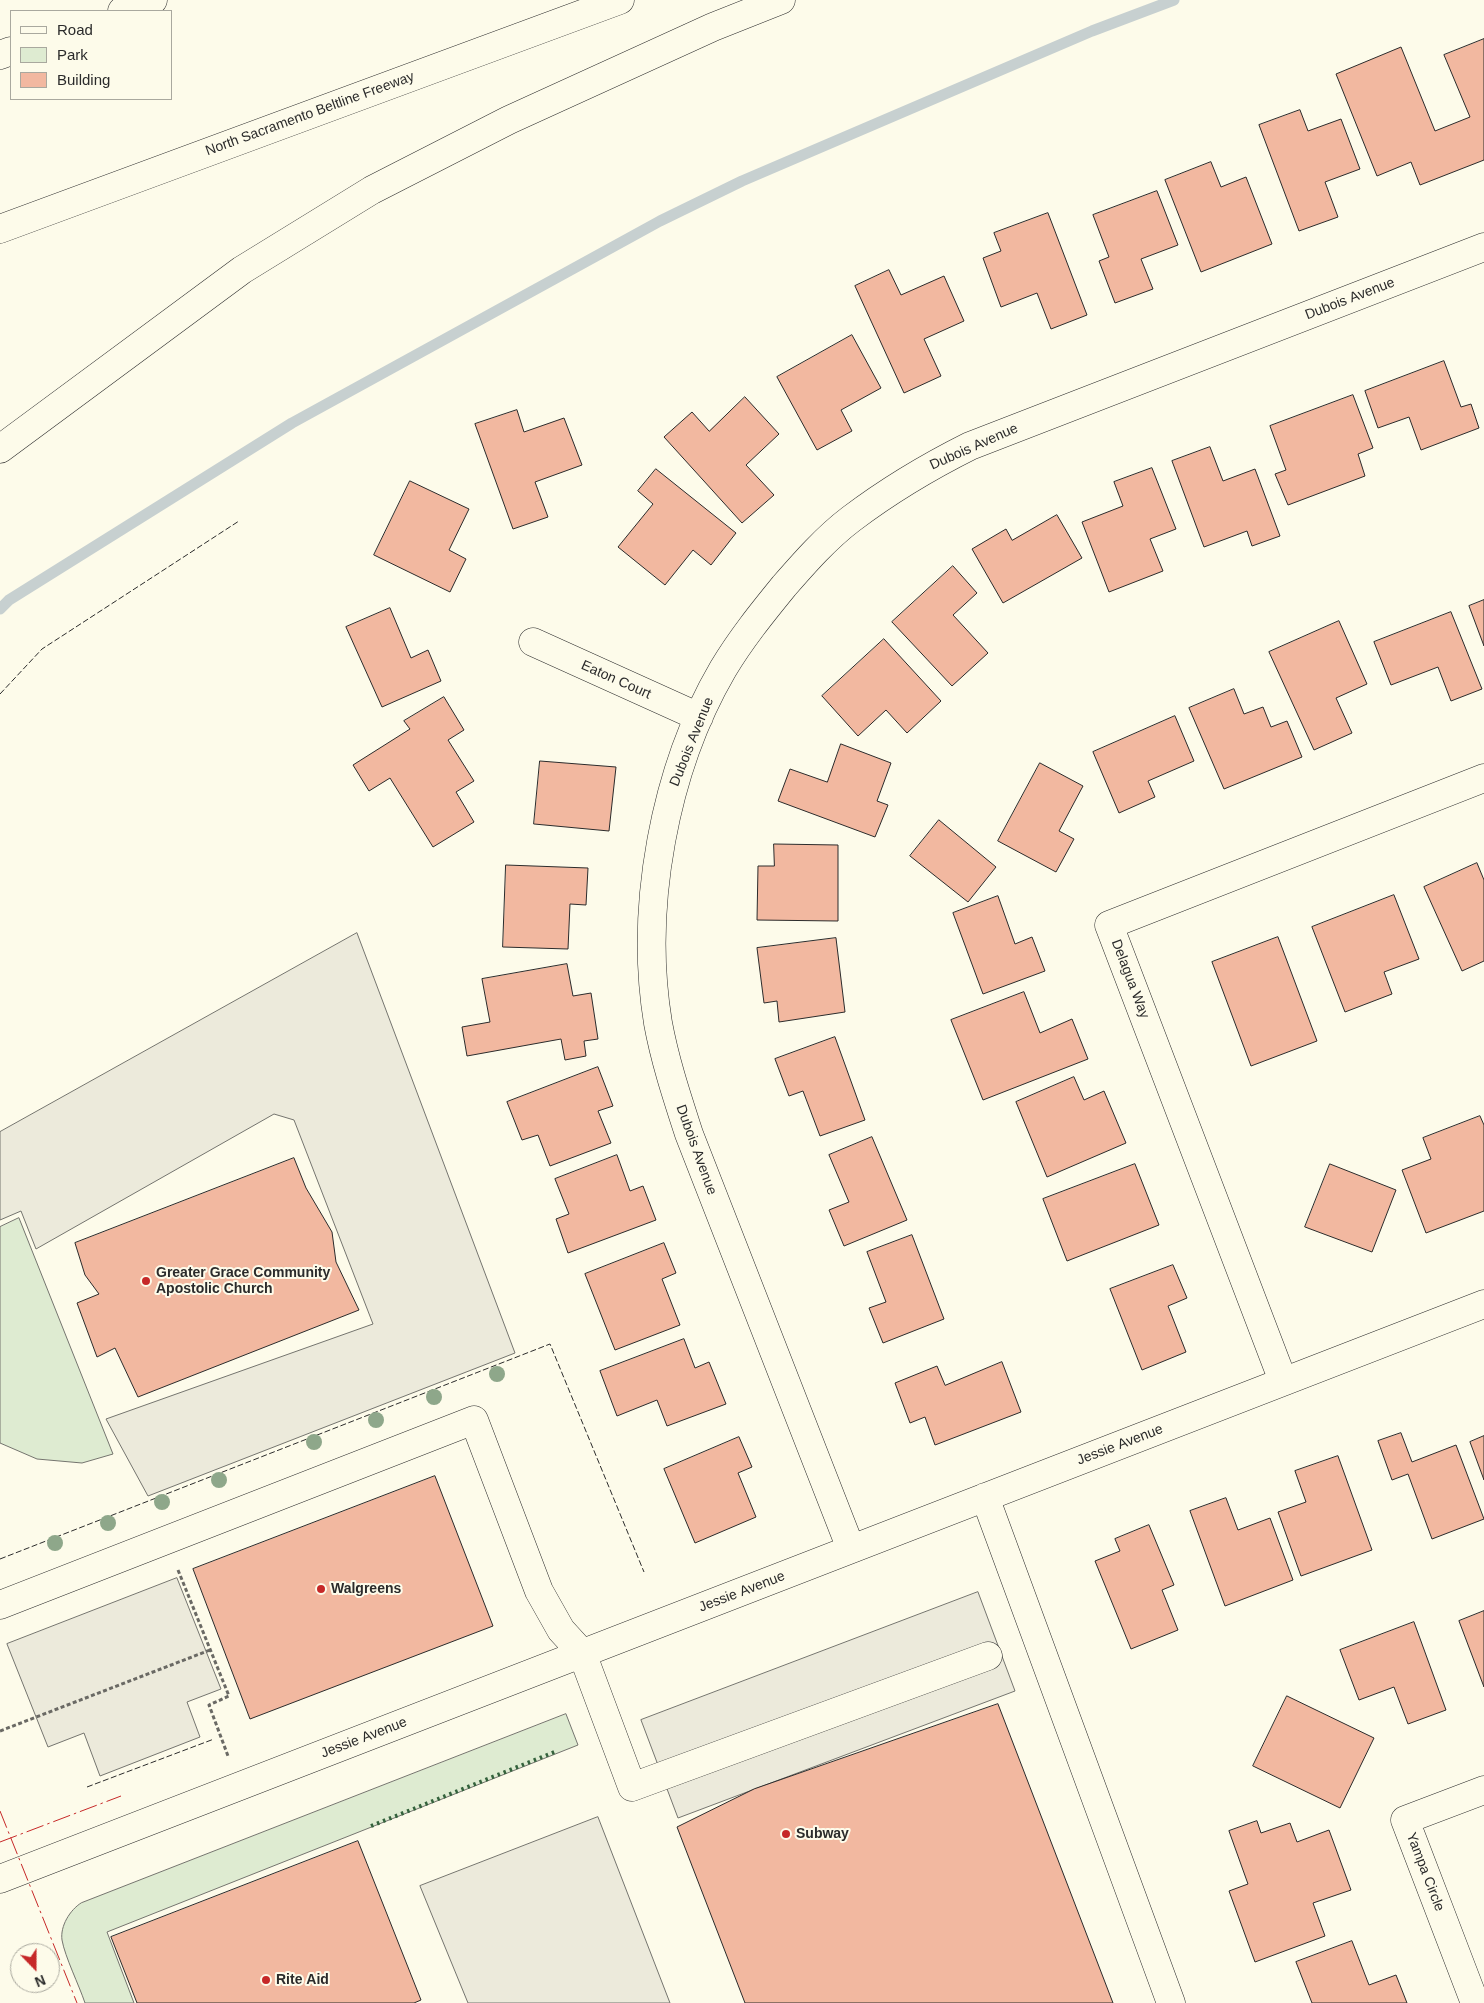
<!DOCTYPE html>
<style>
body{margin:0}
#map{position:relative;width:1484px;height:2003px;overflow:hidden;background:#fdfbea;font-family:Helvetica,sans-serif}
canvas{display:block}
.legend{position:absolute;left:10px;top:10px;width:162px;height:90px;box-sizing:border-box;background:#fdfbea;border:1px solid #a9a89e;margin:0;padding:6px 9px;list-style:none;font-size:15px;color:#2b2b2b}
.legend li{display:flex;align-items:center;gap:10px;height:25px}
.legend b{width:25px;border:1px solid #a9a89e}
.north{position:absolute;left:10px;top:1943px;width:50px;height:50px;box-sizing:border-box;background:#fdfbea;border:1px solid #a9a89e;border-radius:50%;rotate:158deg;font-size:14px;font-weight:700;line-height:20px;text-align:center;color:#2b2b2b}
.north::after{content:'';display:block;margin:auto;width:18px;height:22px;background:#c62828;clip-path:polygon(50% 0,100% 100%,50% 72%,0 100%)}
</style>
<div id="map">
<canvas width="1484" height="2003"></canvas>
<ul class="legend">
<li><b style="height:6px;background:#fdfbea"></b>Road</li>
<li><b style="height:14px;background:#deebd1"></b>Park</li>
<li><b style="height:14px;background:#f2b8a0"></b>Building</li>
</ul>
<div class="north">N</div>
</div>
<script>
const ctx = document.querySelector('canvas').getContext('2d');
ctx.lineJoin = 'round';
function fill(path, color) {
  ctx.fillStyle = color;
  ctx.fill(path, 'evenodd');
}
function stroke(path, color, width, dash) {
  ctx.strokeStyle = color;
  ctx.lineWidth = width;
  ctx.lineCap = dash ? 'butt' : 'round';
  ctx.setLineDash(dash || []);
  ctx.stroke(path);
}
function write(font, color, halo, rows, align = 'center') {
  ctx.font = font + ' Helvetica,sans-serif';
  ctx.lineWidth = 4;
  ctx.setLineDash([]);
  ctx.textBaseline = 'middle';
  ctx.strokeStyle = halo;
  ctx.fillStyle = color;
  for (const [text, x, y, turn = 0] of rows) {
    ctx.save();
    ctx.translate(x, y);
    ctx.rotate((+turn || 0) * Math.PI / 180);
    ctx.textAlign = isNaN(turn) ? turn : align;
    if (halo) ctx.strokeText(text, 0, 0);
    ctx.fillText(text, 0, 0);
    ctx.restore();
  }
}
const green = new Path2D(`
 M19 1218 113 1454 82 1463 37 1459 0 1443V1227Z
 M566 1714 578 1745 107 1932 134 2003H85C79 1985 65 1957 62 1940 60 1926 70 1910 81 1903Z`);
const parking = new Path2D(`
 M357 933 515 1353 148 1496 106 1419 373 1324 294 1120 274 1114 36 1249 21 1211 0 1220V1132Z
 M177 1578 221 1689 187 1702 200 1737 100 1776 84 1733 48 1747 7 1644Z
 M978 1592 1015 1691 678 1818 641 1720Z
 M598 1817 670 2003H468L420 1886Z`);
const stream = new Path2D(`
 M0 609 9 600 292 423 660 221 742 181 1092 31 1174 0`);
const building = new Path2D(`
 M1484 39V160L1420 185 1411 162 1377 176 1336 74 1401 47 1435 131 1470 117 1444 55Z
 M1300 110 1308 131 1341 119 1360 169 1325 182 1338 217 1299 231 1259 125Z
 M1211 162 1221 187 1246 177 1272 244 1201 272 1165 180Z
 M1157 191 1178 245 1141 259 1153 289 1115 303 1099 261 1109 257 1093 215Z
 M1048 213 1087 315 1051 329 1037 293 1001 307 983 258 1001 251 994 233Z
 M889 270 901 295 944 276 964 321 924 339 941 376 904 393 855 286Z
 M852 335 881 388 841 410 852 431 817 450 777 377Z
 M1444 361 1461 407 1471 404 1479 428 1421 450 1409 417 1378 428 1365 391Z
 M1353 395 1373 448 1358 454 1365 476 1288 505 1275 474 1286 470 1270 426Z
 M745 397 779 434 746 465 774 495 742 523 664 437 692 412 709 431Z
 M517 410 524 432 564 418 582 465 535 482 548 517 513 529 475 424Z
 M1210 447 1223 481 1255 469 1280 536 1252 546 1247 531 1204 547 1172 461Z
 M1152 468 1176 529 1150 539 1163 571 1109 592 1082 522 1123 506 1114 482Z
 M656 469 736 533 711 565 693 550 665 585 618 547 653 504 638 491Z
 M410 481 469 509 449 550 466 559 450 592 374 555Z
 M1057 515 1082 558 1003 603 972 549 1006 529 1012 540Z
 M953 566 977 593 953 615 988 653 952 686 892 622Z
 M1484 600V646L1469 606Z
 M390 608 411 658 428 650 441 681 382 707 346 627Z
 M1451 612 1482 689 1451 701 1438 667 1391 685 1374 642Z
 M1339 621 1367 684 1336 698 1352 733 1314 750 1269 652Z
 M884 639 941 701 907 733 886 710 858 736 822 696Z
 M1234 689 1244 714 1263 707 1271 727 1287 721 1302 757 1224 789 1189 708Z
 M444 697 464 730 448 740 474 781 456 792 474 822 433 847 390 778 369 791 353 765 410 729 404 721Z
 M1175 716 1194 761 1148 781 1155 797 1119 813 1093 752Z
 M841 744 891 763 877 801 888 805 875 837 778 801 790 769 827 782Z
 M540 761 616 767 609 831 534 824Z
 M1040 763 1083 786 1059 831 1074 839 1056 872 998 841Z
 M939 820 996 867 968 902 910 856Z
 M774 844 838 845V921L757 920 758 866H774Z
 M1477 863 1484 880V961L1462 971 1424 887Z
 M506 865 588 868 586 905 570 904 568 949 503 947Z
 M1394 895 1419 959 1384 972 1392 994 1345 1012 1312 927Z
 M998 896 1015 944 1032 937 1045 971 983 994 953 913Z
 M1278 937 1317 1041 1251 1066 1212 962Z
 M836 938 845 1012 779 1022 777 1001 764 1003 757 948Z
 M567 964 573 996 591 993 598 1039 584 1041 586 1056 565 1060 561 1039 467 1056 462 1027 490 1022 482 979Z
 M1024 992 1040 1033 1072 1019 1088 1059 983 1100 951 1020Z
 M835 1037 865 1120 820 1136 803 1091 789 1096 775 1059Z
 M598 1067 613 1106 598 1111 611 1143 550 1166 538 1135 522 1140 507 1102Z
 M1074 1077 1084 1100 1104 1091 1126 1143 1047 1177 1016 1102Z
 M1480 1116 1484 1125V1211L1426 1233 1402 1170 1431 1159 1423 1138Z
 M872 1137 907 1220 844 1246 829 1210 849 1202 829 1155Z
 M617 1155 630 1191 643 1186 656 1220 568 1253 556 1219 569 1214 555 1179Z
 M294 1158 306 1188 332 1232 336 1262 359 1310 138 1397 115 1348 97 1357 77 1303 99 1294 85 1275 75 1243Z
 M1135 1164 1159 1225 1067 1261 1043 1199Z
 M1330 1164 1396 1190 1372 1252 1305 1227Z
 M912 1235 944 1319 883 1343 869 1308 886 1302 867 1252Z
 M664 1243 676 1273 662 1279 680 1325 615 1350 585 1274Z
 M1173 1265 1187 1298 1168 1306 1186 1352 1142 1370 1110 1289Z
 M684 1339 695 1368 709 1362 726 1404 667 1426 657 1400 617 1416 600 1371Z
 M1002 1362 1021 1412 935 1445 925 1417 910 1423 895 1383 937 1366 945 1385Z
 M1401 1433 1412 1462 1456 1445 1484 1519 1432 1539 1408 1474 1392 1480 1378 1441Z
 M1484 1436V1480L1470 1442Z
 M739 1437 752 1467 738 1473 756 1517 695 1543 664 1469Z
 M1338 1456 1372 1550 1301 1576 1278 1512 1306 1502 1295 1471Z
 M435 1476 493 1626 250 1719 193 1569Z
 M1226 1498 1238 1530 1270 1518 1293 1580 1225 1606 1190 1511Z
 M1149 1525 1174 1585 1162 1590 1178 1630 1131 1649 1095 1561 1120 1551 1115 1539Z
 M1484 1611V1687L1459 1621Z
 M1414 1622 1446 1710 1408 1724 1394 1687 1359 1700 1340 1650Z
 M1287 1696 1374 1738 1340 1808 1253 1766Z
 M998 1704 1113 2003H745L677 1827 754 1789Z
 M1257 1821 1261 1833 1290 1823 1297 1842 1329 1830 1351 1890 1313 1903 1325 1936 1255 1962 1229 1891 1248 1884 1229 1831Z
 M358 1841 421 2000 414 2003H137L111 1937Z
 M1352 1941 1369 1985 1396 1975 1407 2003H1312L1296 1962Z`);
const path = new Path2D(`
 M178 1570 229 1696 209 1705 228 1756
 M0 1731 210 1650`);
const minor = new Path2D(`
 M533 642 699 717
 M1283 1381 1109 925 1484 778
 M985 1497 1171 2003
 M851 1549 689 1134C677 1097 665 1061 658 1023 639 908 664 770 723 669 741 639 762 613 784 586 805 562 826 538 851 519 888 491 928 467 970 446L1484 247
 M0 1605 474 1420 539 1591 561 1630 582 1653 632 1787 988 1656
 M0 1879 1484 1304
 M1475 2003 1405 1820 1484 1790`);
const highway = new Path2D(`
 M122 11 153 0
 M0 55 11 51
 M0 229 620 0
 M0 449 242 270 372 190 509 120 713 27 781 0`);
const hedge = new Path2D(`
 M371 1826 557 1751`);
const fence = new Path2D(`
 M0 694 42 649 239 521
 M0 1559 550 1344 644 1572
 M87 1787 214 1739`);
const power = new Path2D(`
 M0 1811 77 2003
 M0 1842 121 1796`);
const trees = [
 [497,1374],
 [434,1397],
 [376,1420],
 [314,1442],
 [219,1480],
 [162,1502],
 [108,1523],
 [55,1543]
];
const markers = [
 [146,1281,5,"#c62828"],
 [321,1589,5,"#c62828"],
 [786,1834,5,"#c62828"],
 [266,1980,5,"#c62828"]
];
const streetNames = [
 ["North Sacramento Beltline Freeway",310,114,-20],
 ["Dubois Avenue",1350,299,-21],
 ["Dubois Avenue",974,447,-24],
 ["Eaton Court",616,680,24],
 ["Dubois Avenue",692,742,-68],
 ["Delagua Way",1130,979,69],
 ["Dubois Avenue",696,1150,70],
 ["Jessie Avenue",1120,1445,-21],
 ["Jessie Avenue",742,1592,-21],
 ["Jessie Avenue",364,1738,-21],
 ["Yampa Circle",1425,1872,69]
];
const poiNames = [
 ["Greater Grace Community",156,1273],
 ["Apostolic Church",156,1289],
 ["Walgreens",331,1589],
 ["Subway",796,1834],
 ["Rite Aid",276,1980]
];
fill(green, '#deebd1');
stroke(green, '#74746e', 1);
fill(parking, '#eceadb');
stroke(parking, '#74746e', 1);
stroke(stream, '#c7d0d0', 11);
fill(building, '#f2b8a0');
stroke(building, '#2b2b2b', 1);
stroke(minor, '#2b2b2b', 29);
stroke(highway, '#2b2b2b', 29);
stroke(path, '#6a6964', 3, [4, 2.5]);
stroke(minor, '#fdfbea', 28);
stroke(highway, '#fdfbea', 28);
stroke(hedge, '#34623c', 4, [2.5, 4]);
stroke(fence, '#2b2b2b', 1, [6, 2.5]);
stroke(power, '#c62828', 1, [18, 4, 2.5, 4]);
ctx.fillStyle = '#8ea78a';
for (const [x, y] of trees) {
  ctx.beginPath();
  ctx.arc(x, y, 8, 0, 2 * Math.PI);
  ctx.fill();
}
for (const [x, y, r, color] of markers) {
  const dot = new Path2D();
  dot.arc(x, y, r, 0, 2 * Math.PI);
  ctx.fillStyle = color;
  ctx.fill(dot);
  stroke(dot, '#fdfbea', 2);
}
write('14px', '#2b2b2b', '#fdfbea', streetNames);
write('bold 14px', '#2b2b2b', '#fdfbea', poiNames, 'left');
</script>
